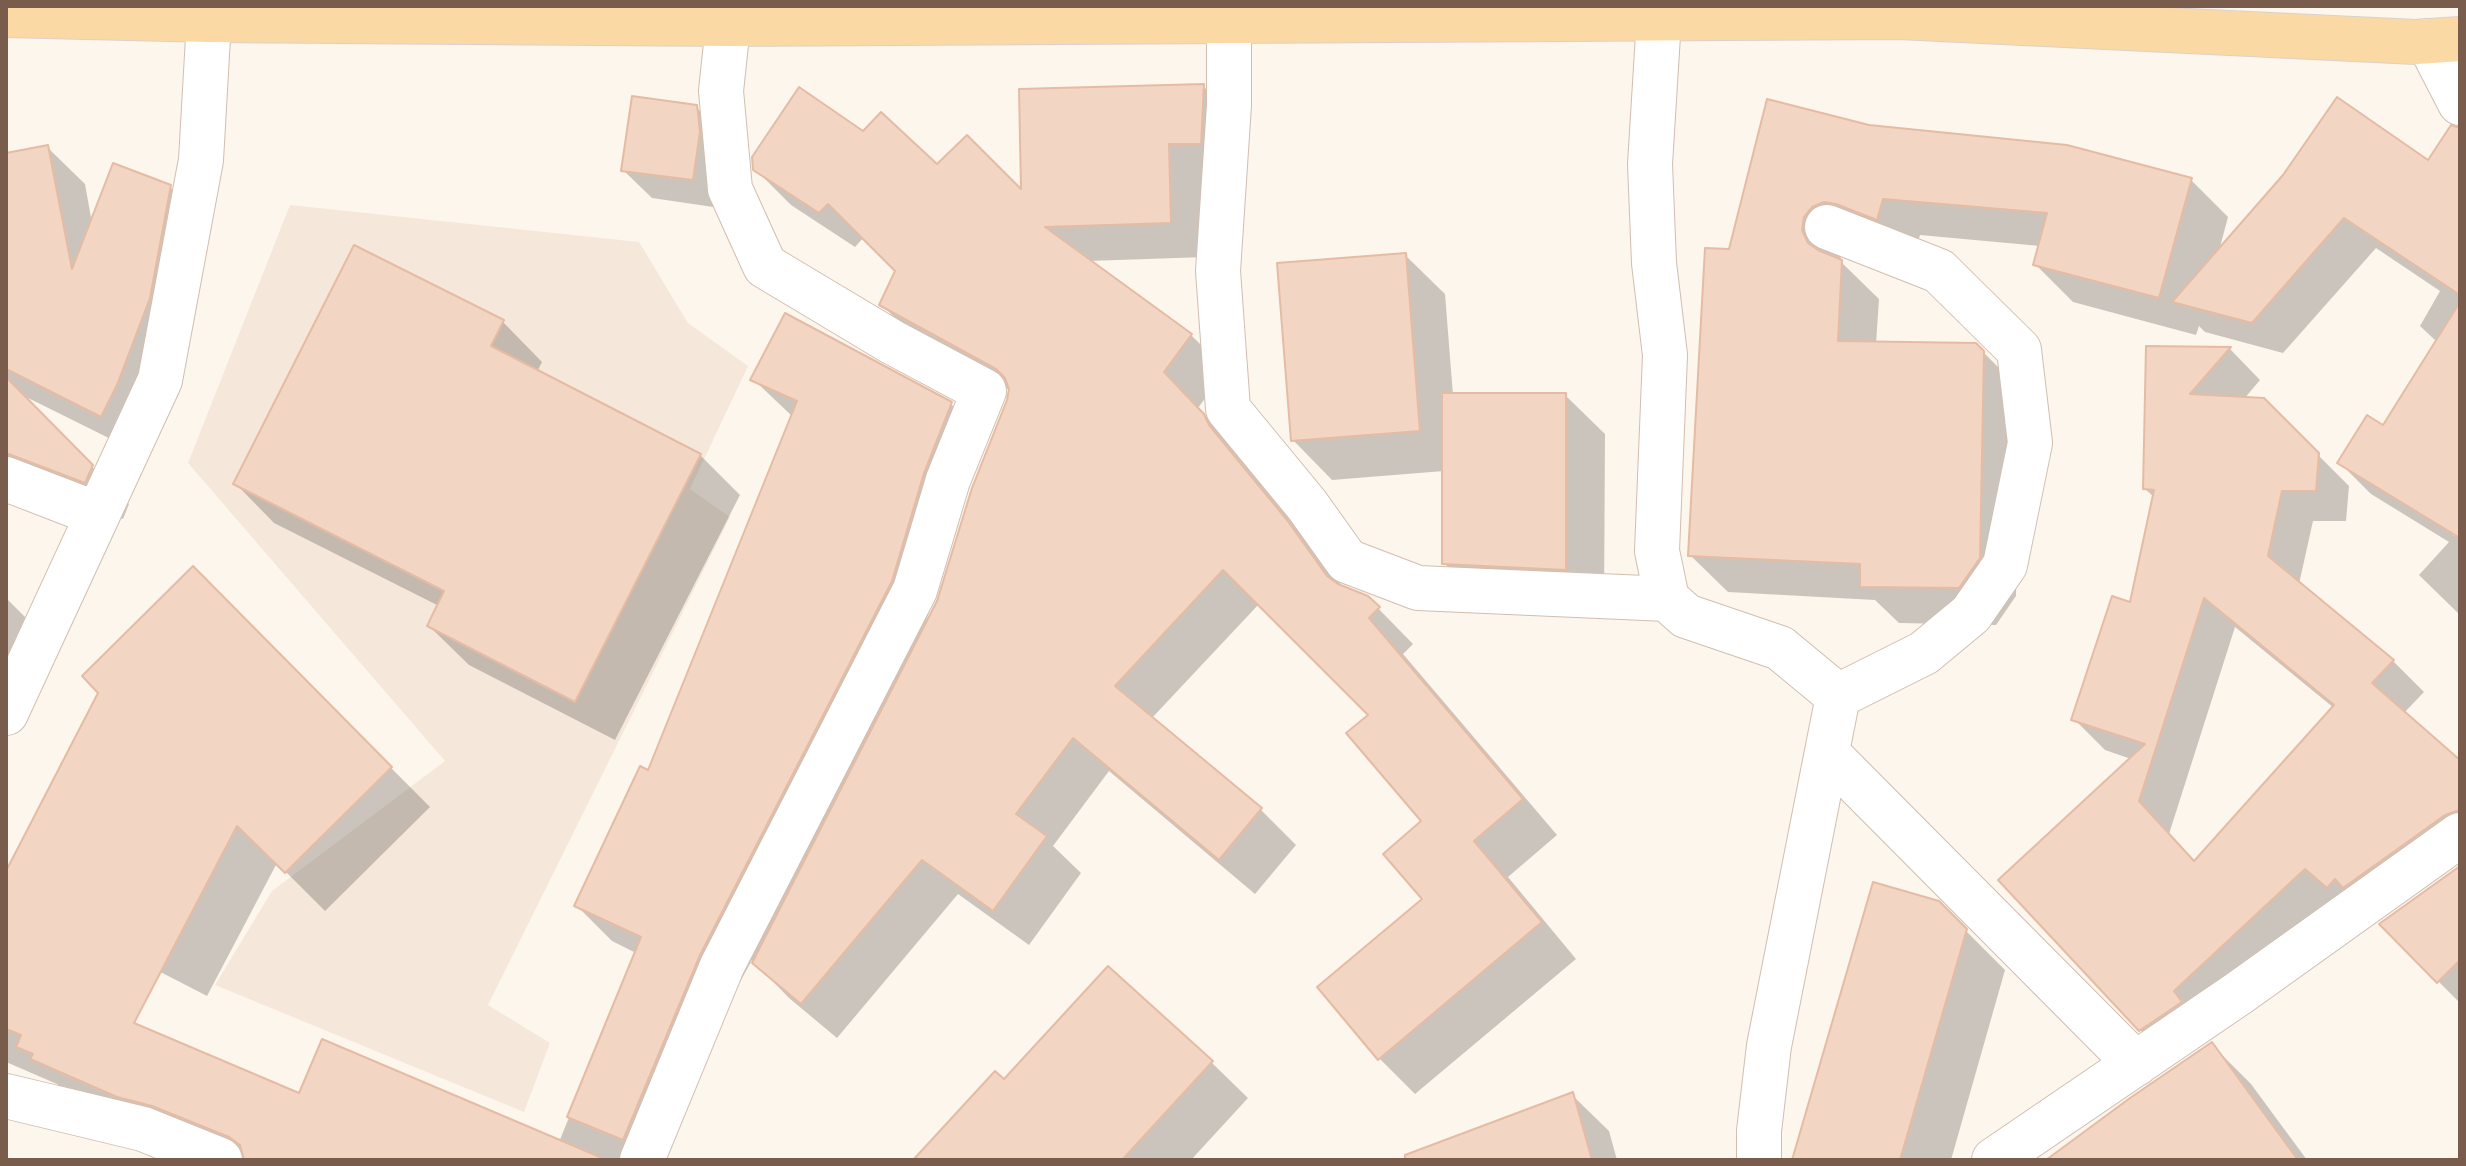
<!DOCTYPE html>
<style>
body{margin:0}
#map{position:relative;width:2466px;height:1166px;overflow:hidden;background:#fdf6ec;font-family:Figtree,sans-serif}
canvas{display:block}
.frame{position:absolute;inset:0;border:8px solid #7a5c4d;pointer-events:none}
</style>
<div id="map">
<canvas width="2466" height="1166"></canvas>
<div class="frame"></div>
</div>
<script>
const ctx = document.querySelector('canvas').getContext('2d');
ctx.lineJoin = 'round';
function fill(path, color) {
  ctx.fillStyle = color;
  ctx.fill(path, 'evenodd');
}
function stroke(path, color, width, dash) {
  ctx.strokeStyle = color;
  ctx.lineWidth = width;
  ctx.lineCap = dash ? 'butt' : 'round';
  ctx.setLineDash(dash || []);
  ctx.stroke(path);
}
const residential = new Path2D(`
 M290 205 639 242 688 323 748 366 690 489 730 517 488 1005 550 1043 524 1112 215 985 272 891 445 761 188 463Z`);
const shadow = new Path2D(`
 M1203 86 1238 121 1206 257 1088 261 1191 335 1226 370 1198 408 1239 451 1243 462 1322 558 1344 589 1367 597 1413 644 1403 654 1557 835 1508 877 1576 959 1415 1094 1380 1059 1320 987 1425 899 1424 821 1371 715 1259 604 1151 719 1261 810 1296 845 1255 894 1109 771 1053 846 1081 873 1029 945 958 894 837 1038 789 998 752 960 734 993 666 1160H237L68 1095 57 1084 6 1062V970L300 1096 559 1142 636 953 612 941 576 905 649 773 793 417 753 379 786 316 951 404 987 440 960 509 925 625 939 602 1011 391 917 340 882 305 898 271 864 237 855 247 791 205 755 169 864 134 937 167 1024 194Z
 M696 107 725 135 720 208 652 198 623 170Z
 M1869 127 2191 180 2228 217 2219 251 2428 163 2460 166V523L2453 535 2455 536 2460 530V615L2419 575 2449 542 2371 494 2340 463 2383 428 2437 342 2420 326 2440 291 2376 248 2283 353 2205 332 2199 326 2196 335 2073 302 2035 264 2040 246 1920 235 1914 256 1841 255 1840 261 1879 299 1876 344 1976 345 2021 390 2016 596 1996 625 1899 623 1875 600 1728 592 1690 555 1731 251Z
 M47 147 85 184 92 223 170 187 207 224 139 453 20 394 129 504 123 519 54 492 6 501V155Z
 M1405 255 1445 294 1453 395H1565L1605 434 1604 608 1484 603 1444 563V471L1332 480 1293 440Z
 M503 322 542 362 537 372 700 455 740 495 615 740 469 665 429 626 439 606 274 523 235 483Z
 M2148 348 2230 349 2260 380 2244 399 2263 400 2349 486 2346 521H2313L2299 584 2393 661 2424 692 2404 713 2460 763V857L2171 1061 2140 1030 2131 759 2105 750 2074 719 2132 604 2154 497 2145 489ZM2235 627 2334 708 2195 862 2169 834Z
 M193 569 430 807 325 911 277 863 207 996 46 913Z
 M6 598 30 622 6 664Z
 M2460 868V1003L2438 981Z
 M1938 903 2005 970 1951 1160H1794Z
 M2211 1044 2251 1084 2307 1160H2049Z
 M1211 1062 1248 1098 1191 1160H914L1005 1082Z
 M1572 1095 1609 1131 1617 1160H1402L1405 1157Z`);
const building = new Path2D(`
 M1204 84 1201 144H1169L1171 223 1045 227 1192 334 1164 372 1204 414 1209 425 1287 520 1327 576 1338 584 1368 596 1380 607 1369 618 1523 799 1474 841 1542 922 1378 1060 1317 987 1422 899 1383 854 1421 821 1346 733 1368 715 1223 570 1115 686 1262 808 1219 860 1073 738 1016 814 1047 836 993 911 922 860 801 1004 752 963 937 601 972 488 1007 400 1009 389 1005 378 996 369 879 305 895 271 828 204 819 213 753 170 752 157 799 87 863 131 881 112 937 164 967 135 1021 189 1019 89Z
 M632 96 697 105 700 132 693 180 621 171Z
 M2337 97 2428 160 2451 125 2460 128V295L2344 218 2252 323 2172 302 2283 175Z
 M1767 99 1869 125 2067 145 2192 178 2159 298 2033 265 2047 213 1883 199 1877 220 1836 204 1824 202 1812 207 1804 217 1802 230 1808 243 1818 250 1842 260 1838 341 1976 343 1984 351 1980 558 1959 588 1860 587V564L1688 556 1705 248 1729 249Z
 M48 145 72 269 113 163 171 185 150 298 117 385 101 417 6 369V153Z
 M354 245 504 320 491 346 701 454 575 702 427 626 444 591 233 484Z
 M1406 253 1420 431 1291 441 1277 263Z
 M2460 302V538L2337 463 2367 415 2383 425Z
 M785 313 952 402 924 473 892 581 700 955 623 1140 567 1117 641 937 574 906 640 766 648 770 797 401 750 380Z
 M2146 346 2231 347 2190 394 2264 398 2319 453 2316 491H2282L2268 556 2394 660 2372 683 2460 760V810L2445 815 2343 888 2335 879 2327 888 2305 869 2174 991 2182 1002 2139 1031 1998 880 2145 744 2071 720 2112 596 2130 602 2154 490 2143 489ZM2204 598 2334 705 2194 861 2139 801Z
 M6 377 93 465 85 483 6 453Z
 M1442 393H1566V570L1442 564Z
 M193 566 392 767 285 873 237 826 134 1023 299 1093 322 1039 607 1160H244L240 1145 229 1137 152 1106 117 1097 30 1059 33 1054 16 1047 21 1035 6 1029V871L98 693 82 676Z
 M2460 866V960L2437 983 2379 924Z
 M1873 882 1939 901 1967 929 1900 1160H1792Z
 M1108 966 1213 1061 1122 1160H913L995 1071 1004 1079Z
 M2212 1042 2298 1160H2046L2130 1098Z
 M1573 1092 1592 1160H1405V1155Z`);
const minor = new Path2D(`
 M1659 19 1650 164 1654 263 1665 355 1657 551 1667 599 1686 616 1780 648 1838 696 1769 1046 1759 1131V1160
 M1229 22V105L1218 271 1228 409 1307 505 1347 561 1418 588 1667 599
 M2428 41 2460 103
 M1827 227 1939 271 2019 350 2030 443 2005 565 1971 614 1924 653 1838 696
 M6 479 97 514
 M6 713 160 380 201 160 209 20
 M1827 753 2136 1064
 M6 1096 143 1129 220 1160
 M642 1160 722 966 915 590 948 480 984 391 892 342 765 266 730 189 721 91 730 6
 M1994 1160 2239 993 2460 835`);
const major = new Path2D(`
 M6 15 209 20 728 24 1899 17 2416 42 2460 39`);
fill(residential, '#f5e8da');
fill(shadow, '#0003');
fill(building, '#f3d5c3');
stroke(building, '#e6bba3', 2);
stroke(minor, '#d1beb0', 46);
stroke(major, '#dad1cd', 46);
stroke(minor, '#fff', 44);
stroke(major, '#fbd9a5', 44);
</script>
